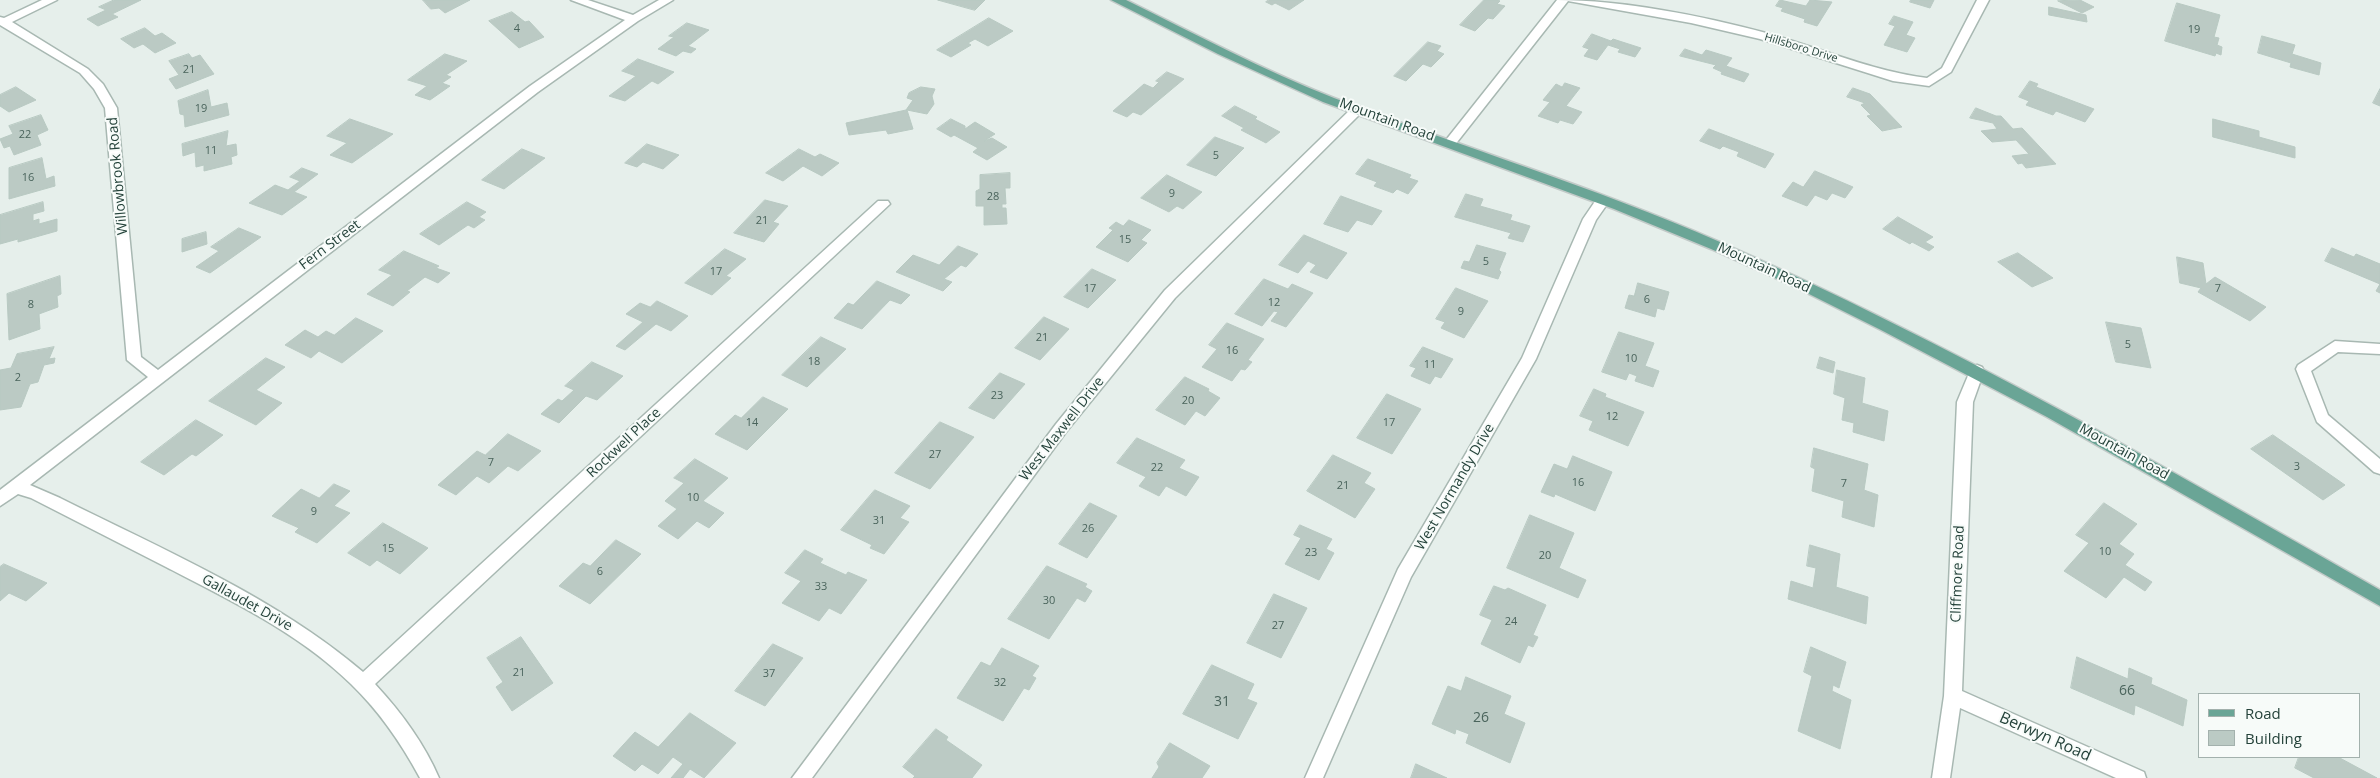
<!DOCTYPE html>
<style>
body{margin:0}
#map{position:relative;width:2380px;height:778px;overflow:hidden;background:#e6efeb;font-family:"Open Sans",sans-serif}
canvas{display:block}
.legend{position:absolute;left:2198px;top:693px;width:162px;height:65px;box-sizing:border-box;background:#f7fbf9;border:1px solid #a3b1ad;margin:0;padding:6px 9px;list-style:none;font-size:15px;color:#24423a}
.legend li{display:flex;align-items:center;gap:10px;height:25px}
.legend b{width:25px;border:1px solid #a3b1ad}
</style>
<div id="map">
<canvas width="2380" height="778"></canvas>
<ul class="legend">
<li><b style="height:6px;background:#6aa596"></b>Road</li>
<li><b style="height:14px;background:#bbcac4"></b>Building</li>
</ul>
</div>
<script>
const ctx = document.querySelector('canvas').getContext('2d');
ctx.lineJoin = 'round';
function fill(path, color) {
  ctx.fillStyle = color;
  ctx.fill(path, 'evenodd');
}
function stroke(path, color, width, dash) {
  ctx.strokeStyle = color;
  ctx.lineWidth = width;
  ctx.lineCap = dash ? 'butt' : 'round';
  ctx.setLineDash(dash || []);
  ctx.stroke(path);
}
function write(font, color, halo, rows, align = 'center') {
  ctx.font = font + ' "Open Sans",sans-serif';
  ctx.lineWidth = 4;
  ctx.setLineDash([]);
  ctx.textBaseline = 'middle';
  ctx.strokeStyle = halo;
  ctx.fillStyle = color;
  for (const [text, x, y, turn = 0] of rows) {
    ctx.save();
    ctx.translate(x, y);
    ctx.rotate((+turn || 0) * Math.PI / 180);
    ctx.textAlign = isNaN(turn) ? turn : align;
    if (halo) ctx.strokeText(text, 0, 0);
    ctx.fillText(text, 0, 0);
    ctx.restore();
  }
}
const building = new Path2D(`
 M114 0H141L112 14 118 17 98 26 87 19 106 10 99 7Z
 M423 0H470L445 13 439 8 431 9Z
 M938 0H985L975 10Z
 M1269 0H1304L1289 10 1275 3 1272 5 1266 2Z
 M1484 0H1498L1500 1 1497 4 1505 6 1493 19 1488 18 1475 31 1460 25Z
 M1780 0 1806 6 1810 0 1832 2 1817 26 1804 22 1805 19 1781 11 1783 8 1776 6Z
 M1911 0H1934L1930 8 1910 2Z
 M2080 0 2094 7 2082 13 2058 1Z
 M2177 3 2220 15 2214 37 2219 38 2217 45 2222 47 2221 55 2216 53 2215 56 2165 41Z
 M2049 7 2086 15 2087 22 2049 15Z
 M512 12 525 22 529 21 544 37 519 48 489 21Z
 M1894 16 1913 22 1906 35 1915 38 1907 52 1884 45 1895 26 1889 24Z
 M989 18 1013 31 988 46 975 39 968 43 971 45 951 57 937 50Z
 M687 23 709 30 688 46 696 49 691 53 683 51 676 56 658 49 674 37 669 36Z
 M145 28 155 36 162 33 176 43 155 53 143 44 134 48 121 39Z
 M1592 34 1611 41 1613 39 1641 48 1635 57 1618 52 1620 49 1608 45 1597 60 1584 56 1589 49 1583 47Z
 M2262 36 2295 45 2292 54 2321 63 2319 75 2290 67 2291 63 2258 53Z
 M1428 42 1441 46 1437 51 1444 54 1431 67 1423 64 1406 81 1394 76Z
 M1685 49 1702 55 1706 50 1732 58 1726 66 1749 74 1744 82 1721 74 1722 72 1713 68 1716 65 1680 56Z
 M189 54 192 58 200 55 214 74 176 89 169 79 179 75 169 61Z
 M445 54 467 61 446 75 451 77 442 83 450 86 430 100 415 95 427 86 408 80Z
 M638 59 674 72 658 84 652 81 625 101 609 96 636 76 622 71Z
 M1167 72 1184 79 1141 115 1133 112 1127 117 1113 111 1144 84 1153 88 1159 82 1156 81Z
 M2030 81 2038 84 2036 87 2094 109 2085 122 2056 111 2053 115 2026 105 2029 101 2019 97Z
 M1565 83 1580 88 1566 106 1582 112 1573 124 1560 120 1558 123 1538 116 1550 102 1543 100 1556 84 1562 87Z
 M16 87 36 100 9 112 0 106V95Z
 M921 87 935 89 932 96 934 104 927 114 907 110 913 129 888 134 886 130 849 135 846 123 906 110 913 100 907 98 909 93Z
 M1853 88 1870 94 1902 127 1882 131 1867 116 1871 115 1861 105 1865 103 1847 97Z
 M2380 89V106L2373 103Z
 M208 90 211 107 227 103 229 115 185 127 184 115 180 114 178 101Z
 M1235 106 1257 117 1255 119 1280 132 1266 143 1241 130 1244 128 1222 116Z
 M1976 108 1996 116H2001L2013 129 2022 128 2056 164 2026 168 2022 163 2018 164 2012 156 2029 154 2016 140 1992 142 1981 131 1997 129 1993 123 1970 118Z
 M41 115 48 130 37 135 41 145 14 155 10 146 4 148 0 139 13 134 9 126Z
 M350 119 393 134 352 163 330 155 347 143 327 136Z
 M951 119 965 126V129L975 122 995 134 984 141 992 138 1007 147 987 160 973 152 978 148 954 135 951 137 937 129Z
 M2213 119 2259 131V137L2295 147V158L2213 137Z
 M1709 129 1774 154 1765 168 1737 156 1739 152 1723 146 1720 149 1700 141Z
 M228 131 226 146 236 144 237 155 231 157 232 164 204 171V165L196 167 195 152 183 156 182 144Z
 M1215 137 1244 148 1216 176 1187 165Z
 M647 144 679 155 663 169 643 162 637 167 625 163Z
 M522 149 545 158 504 189 482 180Z
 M799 149 815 157 820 154 839 163 822 176 803 166 783 181 766 173Z
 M42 158 46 179 54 176 55 186 9 199V168Z
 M1368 159 1411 175 1409 178 1418 181 1408 194 1397 189 1393 193 1374 186 1377 182 1356 174Z
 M302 168 318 174 294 192 307 197 282 215 249 203 275 185 288 190 300 181 290 177Z
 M1815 171 1853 187 1845 198 1832 193 1827 200 1815 195 1807 206 1782 196 1793 182 1803 187Z
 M1010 173V188H1005L1006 204H1002V208H1006L1007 224 984 225V206H976V191L980 189V175Z
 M1167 175 1202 192 1183 209 1177 206 1169 212 1141 198Z
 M1466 194 1483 199 1480 206 1512 215 1510 220 1530 226 1523 242 1508 238 1511 233 1455 217Z
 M1341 196 1382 211 1372 225 1357 220 1348 232 1324 224Z
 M765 200 788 206 773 222 779 224 764 242 734 233Z
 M43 202 44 211 33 214V221L39 219V224L57 219V231L18 242V239L0 244V215Z
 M467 202 486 212 479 217 485 220 474 228 468 225 439 245 420 234Z
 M1898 217 1933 237 1925 242 1934 247 1929 251 1912 242 1910 244 1883 229Z
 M1129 220 1151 230 1141 240 1147 243 1128 262 1096 247 1113 230 1109 228 1116 222 1123 226Z
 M239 228 261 237 210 273 196 267 219 251 211 247Z
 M206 232 207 244 182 252V239Z
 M1304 235 1347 253 1327 279 1310 272 1316 265 1308 261 1298 273 1279 265Z
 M1477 245 1506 253 1499 270 1501 272 1498 279 1461 268 1464 261 1469 262Z
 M958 246 978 254 966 267 961 265 944 279 952 282 943 291 896 272 913 255 939 265Z
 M2332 248 2354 257 2356 254 2380 264V293L2376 291 2380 284 2325 261Z
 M725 249 746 259 726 276 731 278 712 295 685 283Z
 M404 251 439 266 436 268 450 273 438 283 425 277 407 291 410 292 393 306 367 294 392 275 379 270Z
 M2018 253 2053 278 2032 287 1998 262Z
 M2177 257 2203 263 2206 284 2215 277 2266 307 2250 321 2198 292 2201 288 2180 283Z
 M1092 269 1116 280 1088 308 1064 297Z
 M60 276 61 294 57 296 58 307 39 314 40 329 9 340 7 294Z
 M1264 279 1288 289 1292 284 1313 293 1286 327 1271 321 1278 312 1274 311 1262 326 1235 314Z
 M877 281 910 295 901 304 890 300 862 329 834 318 848 303 853 305Z
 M1638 283 1669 292 1664 310 1657 308 1655 317 1625 308 1629 295 1634 296Z
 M1456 288 1488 301 1464 338 1441 328 1445 322 1436 319Z
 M657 301 688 316 671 331 656 324 625 350 616 346 643 322 626 314 640 303 650 307Z
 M1044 317 1069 329 1040 360 1015 348Z
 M356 318 383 331 342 363 319 351 311 358 285 345 305 330 318 337 326 331 334 335Z
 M2106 322 2141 328 2151 368 2116 362Z
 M1227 323 1264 339 1248 360 1252 362 1245 370 1241 369 1232 381 1202 367 1217 349 1209 345Z
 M1619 332 1654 343 1645 366 1659 371 1653 387 1635 381 1637 376 1629 373 1626 380 1602 372Z
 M821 337 846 349 807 387 782 375Z
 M54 347 49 359 55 358 54 363 44 365 38 382 30 384 21 407 0 410V370L11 368 17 354Z
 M1423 347 1453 359 1441 378 1435 376 1430 384 1411 376 1416 368 1410 366Z
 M1820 357 1835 362 1833 373 1817 368Z
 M266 358 285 367 256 390 282 403 256 425 209 401Z
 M592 362 623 376 597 400 586 396 559 423 541 414 558 399 562 401 574 390 565 386Z
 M1837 370 1865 378 1862 403 1888 411 1884 441 1853 432 1854 423 1842 420 1845 398 1834 394Z
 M1000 373 1025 384 994 419 969 408Z
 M1185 377 1209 389 1208 391 1220 398 1205 416 1196 411 1185 425 1156 410Z
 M1594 389 1606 394 1605 397 1644 412 1628 446 1589 430 1593 421 1580 416Z
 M1387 394 1421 409 1392 454 1357 438Z
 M763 397 788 409 747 450 715 434 735 415 741 418Z
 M196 420 223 435 196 456 192 454 164 475 141 462Z
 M940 422 974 437 930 489 895 473Z
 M508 434 541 451 518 471 508 466 489 483 477 476 456 495 438 485 477 451 485 455Z
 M2273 435 2345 485 2323 500 2251 449Z
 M1137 438 1185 460 1179 468 1199 477 1186 496 1166 486 1159 496 1139 486 1146 477 1117 463Z
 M1814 448 1868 464 1864 490 1878 495 1874 527 1842 517 1844 501 1812 491 1815 469 1811 467Z
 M1333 455 1371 473 1364 483 1375 489 1355 518 1307 491Z
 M1573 456 1612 472 1595 511 1555 494 1554 497 1541 492 1554 464 1567 469Z
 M695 459 728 478 703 501 724 513 709 528 697 521 678 539 658 526 677 509 665 501 684 483 674 478Z
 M334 484 350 491 334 506 350 513 317 543 295 532 299 528 272 516 301 489 319 498Z
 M875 490 910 506 900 518 909 522 884 554 870 548 872 545 841 530Z
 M1090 503 1117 516 1087 558 1059 544Z
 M2104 503 2137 524 2119 544 2134 554 2125 565 2152 582 2145 591 2124 577 2106 598 2064 571 2089 543 2076 535Z
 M1530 515 1574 533 1559 568 1586 580 1578 598 1507 568Z
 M383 523 428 548 400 574 377 560 370 566 348 553Z
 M1300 525 1332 539 1326 549 1334 553 1319 580 1285 564 1301 538 1294 535Z
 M616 540 641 554 590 604 559 586 583 563 590 566Z
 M1810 545 1840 554 1836 587 1868 597 1866 624 1788 599 1791 581 1813 588 1816 568 1807 566Z
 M805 550 823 559 820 563 846 575 848 572 867 580 841 614 829 608 819 621 782 603 801 581 785 573Z
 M4 564 47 583 26 601 9 593 0 601V567Z
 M1047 566 1087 584 1085 587 1092 591 1085 602 1077 598 1049 639 1008 619Z
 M1494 586 1505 590 1508 588 1546 605 1533 635 1538 637 1533 647 1528 645 1520 663 1481 644 1492 620 1480 615Z
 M1274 594 1307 608 1281 658 1247 643Z
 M521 637 553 683 512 711 496 687 503 682 487 658Z
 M773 644 803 658 765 706 735 691Z
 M1811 647 1846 662 1839 688 1833 685 1832 691 1851 700 1840 749 1798 731 1812 676 1804 672Z
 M1002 648 1039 666 1032 676 1036 678 1029 690 1024 688 1003 721 957 698 981 662 990 666Z
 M2077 657 2128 679 2129 668 2152 678 2151 684 2187 700 2183 726 2135 705 2134 715 2071 688Z
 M1212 665 1254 684 1247 699 1257 703 1238 739 1183 714Z
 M1466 677 1511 696 1504 714 1525 723 1510 763 1466 743 1469 734 1456 729 1455 734 1432 724 1448 686 1461 691Z
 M690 713 736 743 704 778 690 769 683 778H671L683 764 673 757 658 774 642 764 635 771 613 756 635 732 658 747Z
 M936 729 948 737 946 740 982 765 972 778H913L915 776 903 767Z
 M1170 743 1210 766 1202 778H1152L1159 767 1157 763Z
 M2299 757H2338L2377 778H2314L2295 768Z
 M1416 764 1447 778H1411Z`);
const minor = new Path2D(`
 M42 0H57L12 22 88 69 103 84 117 108 141 357 158 370 530 86 625 20 571 0H588L633 15 659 0H673L638 21 538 92 30 485 60 498C164 550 275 597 363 672L878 201H888L890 204 375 684C401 712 424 743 439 778H420C401 743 380 712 351 684 299 633 230 600 166 567 121 544 76 521 31 498L18 494 0 506V490L148 377 127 360 105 108 94 89 80 73 0 25V17L4 18Z
 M1557 0C1622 0 1704 16 1766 33 1820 48 1872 71 1927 78L1942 68 1977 0H1989L1951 72 1929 86 1893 81 1760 39 1691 23 1568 1 1454 146H1446L1444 143 1446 140Z
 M1357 106 1361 107 1363 110 1361 113 1175 298 1066 432 812 778H792L1056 424 1165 290 1353 107Z
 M1603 196 1610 200 1596 220 1536 359 1411 577 1323 778H1305L1398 569 1522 358 1583 219 1598 197Z
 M2335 341 2380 344V354L2338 352 2311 371 2328 415 2380 459V474L2374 472 2317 422 2296 369 2298 365Z
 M1977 365 1982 367 1984 371 1973 402 1962 691 2144 772 2146 778H2116L1960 708 1950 778H1932L1944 696 1957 402 1970 371 1972 367Z`);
const major = new Path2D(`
 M1111 0H1126C1195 34 1263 70 1334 98 1462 147 1594 187 1720 242 1948 342 2164 466 2380 590V606L2047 417 1881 330 1797 288 1711 249 1614 209 1323 102 1218 54Z`);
const numberNames = [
 ["4",517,29],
 ["19",2194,30],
 ["21",189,70],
 ["19",201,109],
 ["22",25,135],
 ["11",211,151],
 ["5",1216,156],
 ["16",28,178],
 ["9",1172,194],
 ["28",993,197],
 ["21",762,221],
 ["15",1125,240],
 ["5",1486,262],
 ["17",716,272],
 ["17",1090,289],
 ["7",2218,289],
 ["6",1647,300],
 ["12",1274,303],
 ["8",31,305],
 ["9",1461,312],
 ["21",1042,338],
 ["5",2128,345],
 ["16",1232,351],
 ["10",1631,359],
 ["18",814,362],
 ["11",1430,365],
 ["2",18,378],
 ["23",997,396],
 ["20",1188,401],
 ["12",1612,417],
 ["14",752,423],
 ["17",1389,423],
 ["27",935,455],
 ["7",491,463],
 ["3",2297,467],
 ["22",1157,468],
 ["16",1578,483],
 ["7",1844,484],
 ["21",1343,486],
 ["10",693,498],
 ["9",314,512],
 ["31",879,521],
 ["26",1088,529],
 ["15",388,549],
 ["10",2105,552],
 ["23",1311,553],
 ["20",1545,556],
 ["6",600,572],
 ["33",821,587],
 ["30",1049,601],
 ["24",1511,622],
 ["27",1278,626],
 ["21",519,673],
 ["37",769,674],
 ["32",1000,683]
];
const farStreetnames = [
 ["Hillsboro Drive",1801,48,17]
];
const streetNames = [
 ["Mountain Road",1387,120,20],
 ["Willowbrook Road",118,176,-95],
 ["Fern Street",330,245,-37],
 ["Mountain Road",1764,268,25],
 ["West Maxwell Drive",1062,429,-52],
 ["Rockwell Place",624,443,-43],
 ["Mountain Road",2124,452,29],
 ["West Normandy Drive",1455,487,-60],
 ["Cliffmore Road",1958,574,-88],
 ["Gallaudet Drive",247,603,29]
];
const nearNumbernames = [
 ["66",2127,691],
 ["31",1222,702],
 ["26",1481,718]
];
const nearStreetnames = [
 ["Berwyn Road",2045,737,24]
];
fill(building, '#bbcac4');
stroke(building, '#b8c9c2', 1);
stroke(minor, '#a8b8b2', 3);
stroke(major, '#c2cac8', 3);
fill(minor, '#fff');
fill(major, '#6aa596');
write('11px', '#4a645c', null, numberNames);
write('11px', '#24423a', '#f7fbf9', farStreetnames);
write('14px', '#24423a', '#f7fbf9', streetNames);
write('14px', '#4a645c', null, nearNumbernames);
write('16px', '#24423a', '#f7fbf9', nearStreetnames);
</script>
